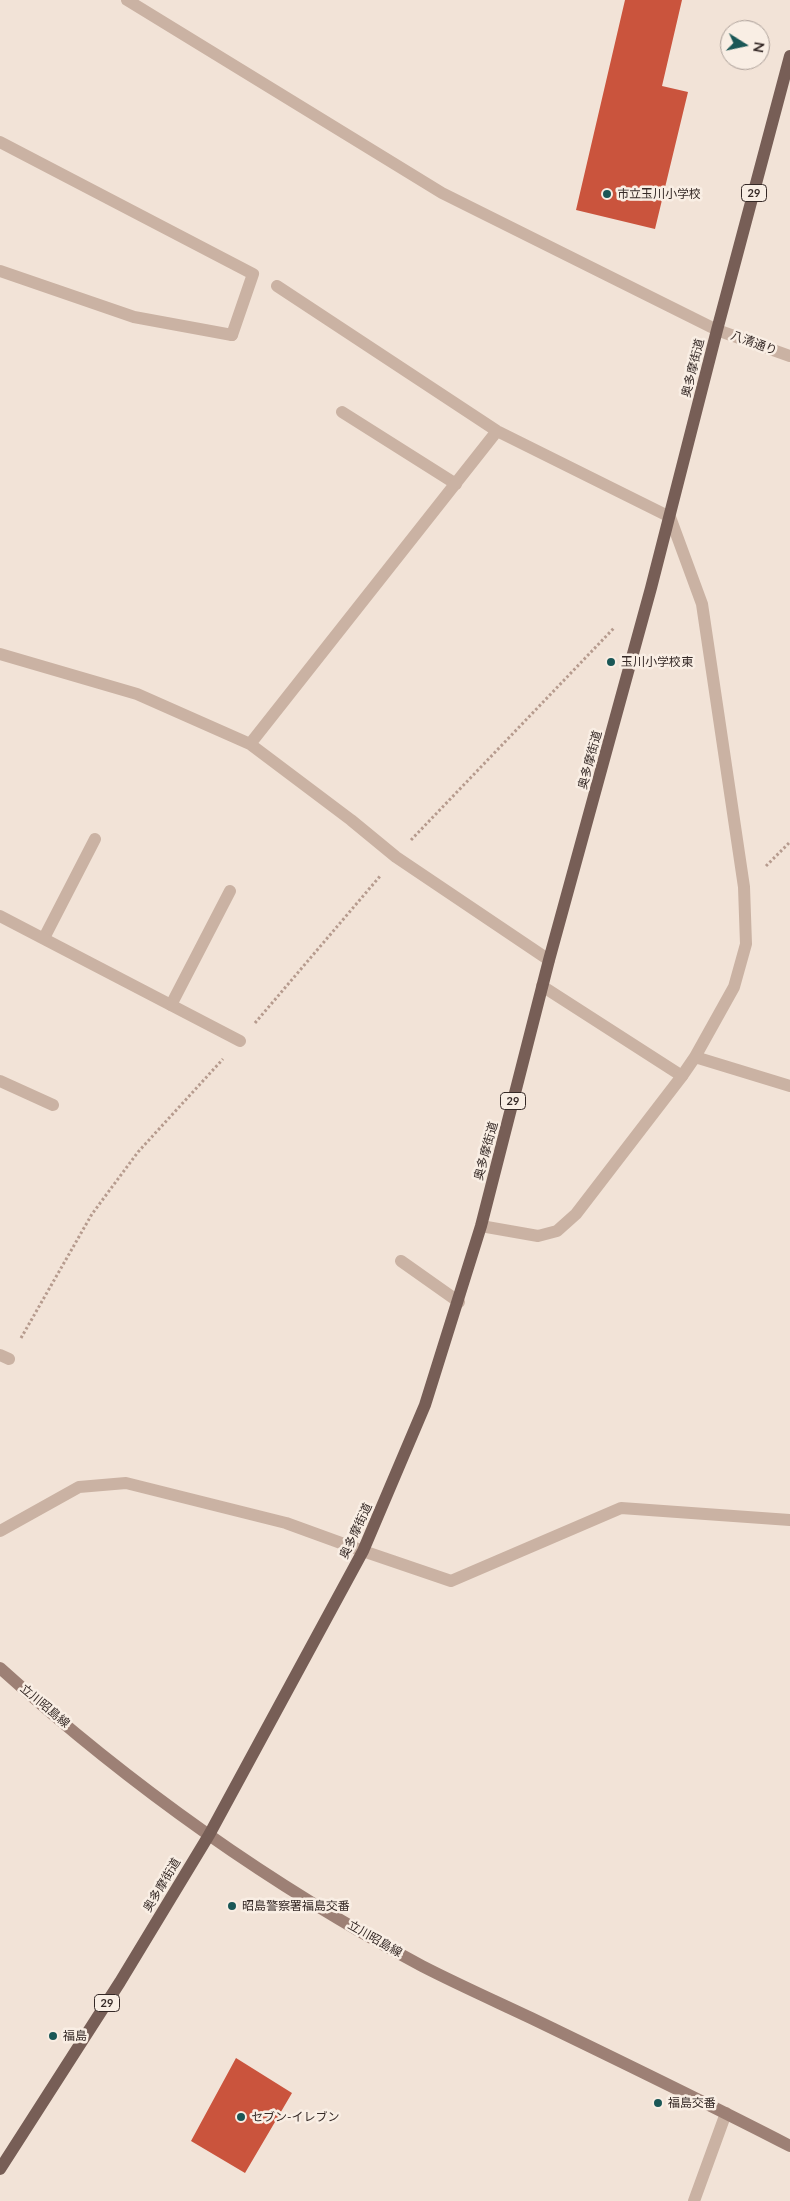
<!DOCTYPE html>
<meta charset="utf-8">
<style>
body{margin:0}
#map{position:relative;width:790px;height:2201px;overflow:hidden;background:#f2e3d7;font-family:Lato,sans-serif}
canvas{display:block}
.north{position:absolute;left:720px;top:20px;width:50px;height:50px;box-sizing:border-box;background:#f9eee4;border:1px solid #ab9f98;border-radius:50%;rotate:100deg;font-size:14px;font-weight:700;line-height:20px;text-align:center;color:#352926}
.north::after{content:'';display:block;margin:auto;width:18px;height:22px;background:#1a5756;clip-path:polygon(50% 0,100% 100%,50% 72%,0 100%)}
</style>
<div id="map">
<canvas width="790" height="2201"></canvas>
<div class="north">N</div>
</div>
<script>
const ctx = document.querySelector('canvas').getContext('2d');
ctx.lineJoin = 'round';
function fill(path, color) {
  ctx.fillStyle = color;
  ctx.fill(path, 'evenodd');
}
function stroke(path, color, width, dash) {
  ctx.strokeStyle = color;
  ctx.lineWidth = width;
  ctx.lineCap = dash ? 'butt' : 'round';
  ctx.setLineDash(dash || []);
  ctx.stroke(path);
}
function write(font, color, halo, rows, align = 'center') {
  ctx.font = font + ' Lato,"Noto Sans JP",sans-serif';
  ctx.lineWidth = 5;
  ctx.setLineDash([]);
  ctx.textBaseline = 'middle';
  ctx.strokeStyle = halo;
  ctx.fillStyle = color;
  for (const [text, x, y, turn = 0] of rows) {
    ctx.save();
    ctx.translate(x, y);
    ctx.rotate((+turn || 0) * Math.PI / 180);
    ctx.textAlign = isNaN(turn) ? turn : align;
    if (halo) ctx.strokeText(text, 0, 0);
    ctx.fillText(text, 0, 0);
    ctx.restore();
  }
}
const building = new Path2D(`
 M625 0H682L662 86 688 92 655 229 576 210Z
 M236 2058 292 2093 245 2173 191 2141Z`);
const path = new Path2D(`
 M411 840 614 628
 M766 866 790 842
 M255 1023 381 875
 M21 1338 92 1214 138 1152 223 1059`);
const service = new Path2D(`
 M0 142 253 274 232 335
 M342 412 456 484
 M44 938 95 839
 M542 986 682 1076
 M171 1005 230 891
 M0 1081 53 1105
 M401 1261 459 1302
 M0 1355 9 1359
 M0 1531 79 1487 126 1483 286 1523 363 1551`);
const minor = new Path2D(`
 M127 0 442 193 717 330 790 356
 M0 271 134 317 232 335
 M277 286 497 431 670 517 702 604 744 887 746 944 734 987 695 1057 682 1076 576 1214 557 1231 538 1236 481 1226
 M0 654 137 694 250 744 351 820 396 857 549 960
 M250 744 497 431
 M0 916 240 1041
 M695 1057 790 1086
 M363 1551 451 1581 621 1508 790 1520
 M694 2201 726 2113`);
const secondary = new Path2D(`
 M0 1668C127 1783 270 1885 422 1966 457 1984 495 2001 531 2018 618 2060 705 2102 790 2146`);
const primary = new Path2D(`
 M0 2169 120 1982 209 1835 363 1551 425 1405 481 1226 549 960 651 588 717 330 790 56`);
const markers = [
 [607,194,5,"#1a5756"],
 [611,662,5,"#1a5756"],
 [232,1906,5,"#1a5756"],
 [53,2036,5,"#1a5756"],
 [658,2103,5,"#1a5756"],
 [241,2117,5,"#1a5756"]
];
const shields = [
 [754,193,25],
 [513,1101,25],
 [107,2003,25]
];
const shieldNames = [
 ["29",754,193],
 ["29",513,1101],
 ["29",107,2003]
];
const poiNames = [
 ["市立玉川小学校",617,194],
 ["玉川小学校東",621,662],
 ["昭島警察署福島交番",242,1906],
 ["福島",63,2036],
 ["福島交番",668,2103],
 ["セブン-イレブン",251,2117]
];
const streetNames = [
 ["八清通り",754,343,20],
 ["奥多摩街道",693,368,-76],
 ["奥多摩街道",590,760,-75],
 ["奥多摩街道",486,1151,-75],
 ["奥多摩街道",356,1531,-65],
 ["立川昭島線",45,1706,40],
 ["奥多摩街道",162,1885,-59],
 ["立川昭島線",375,1939,30]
];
fill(building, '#ca543d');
stroke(path, '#b69b8e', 3, [2.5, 2.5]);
stroke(service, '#cab2a3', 12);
stroke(minor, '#cab2a3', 12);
stroke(secondary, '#9d8075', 12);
stroke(primary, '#775e56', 12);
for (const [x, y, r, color] of markers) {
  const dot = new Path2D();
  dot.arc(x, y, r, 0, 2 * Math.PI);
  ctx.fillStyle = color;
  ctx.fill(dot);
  stroke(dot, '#f9eee4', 2);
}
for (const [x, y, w] of shields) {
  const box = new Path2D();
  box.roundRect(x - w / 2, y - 8.5, w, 17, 4);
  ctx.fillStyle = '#f9eee4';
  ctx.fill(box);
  stroke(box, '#352926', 1);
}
write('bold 11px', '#352926', null, shieldNames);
write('12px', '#352926', '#f9eee4', poiNames, 'left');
write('12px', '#352926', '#f9eee4', streetNames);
</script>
